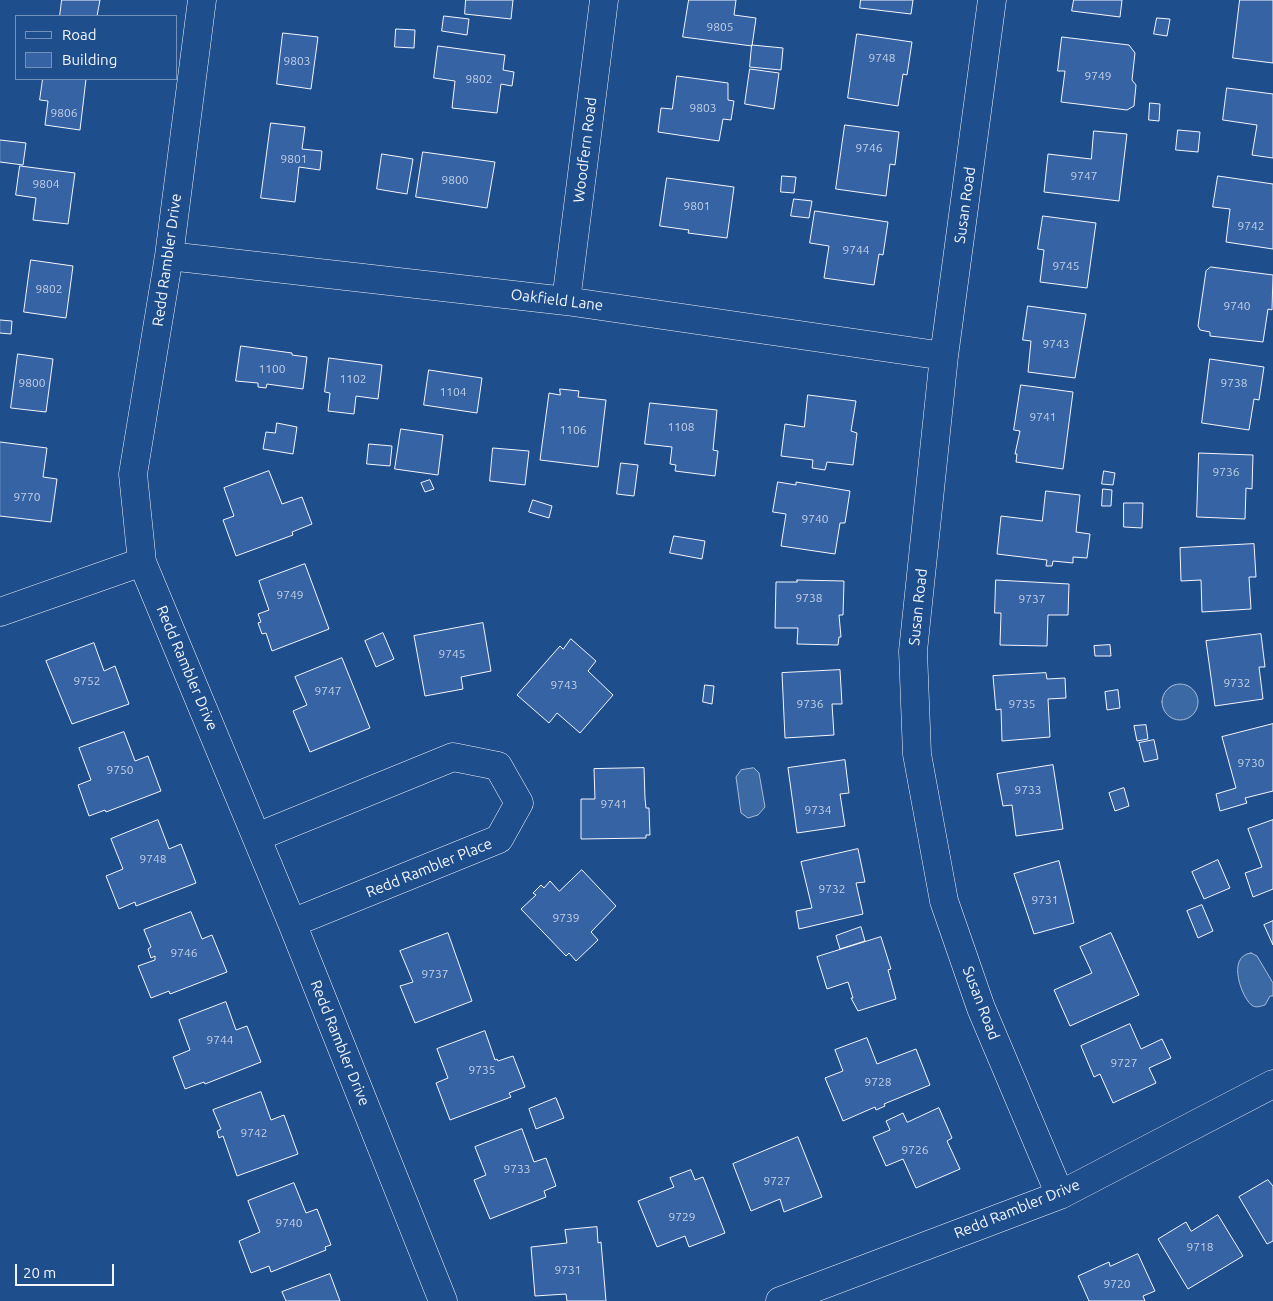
<!DOCTYPE html>
<style>
body{margin:0}
#map{position:relative;width:1273px;height:1301px;overflow:hidden;background:#1f4e8c;font-family:Ubuntu,sans-serif}
canvas{display:block}
.legend{position:absolute;left:15px;top:15px;width:162px;height:65px;box-sizing:border-box;background:#1f4e8c;border:1px solid #7391ba;margin:0;padding:6px 9px;list-style:none;font-size:15px;color:#f2f6ff}
.legend li{display:flex;align-items:center;gap:10px;height:25px}
.legend b{width:25px;border:1px solid #7391ba}
.scale{position:absolute;left:15px;top:1264px;width:99px;height:22px;box-sizing:border-box;border:2px solid #f2f6ff;border-top:0;padding-left:6px;font-size:15px;line-height:18px;white-space:nowrap;color:#f2f6ff;-webkit-text-stroke:4px #1f4e8c;paint-order:stroke}
</style>
<div id="map">
<canvas width="1273" height="1301"></canvas>
<ul class="legend">
<li><b style="height:6px;background:#1f4e8c"></b>Road</li>
<li><b style="height:14px;background:#3563a3"></b>Building</li>
</ul>
<div class="scale">20 m</div>
</div>
<script>
const ctx = document.querySelector('canvas').getContext('2d');
ctx.lineJoin = 'round';
function fill(path, color) {
  ctx.fillStyle = color;
  ctx.fill(path, 'evenodd');
}
function stroke(path, color, width, dash) {
  ctx.strokeStyle = color;
  ctx.lineWidth = width;
  ctx.lineCap = dash ? 'butt' : 'round';
  ctx.setLineDash(dash || []);
  ctx.stroke(path);
}
function write(font, color, halo, rows, align = 'center') {
  ctx.font = font + ' Ubuntu,sans-serif';
  ctx.lineWidth = 4;
  ctx.setLineDash([]);
  ctx.textBaseline = 'middle';
  ctx.strokeStyle = halo;
  ctx.fillStyle = color;
  for (const [text, x, y, turn = 0] of rows) {
    ctx.save();
    ctx.translate(x, y);
    ctx.rotate((+turn || 0) * Math.PI / 180);
    ctx.textAlign = isNaN(turn) ? turn : align;
    if (halo) ctx.strokeText(text, 0, 0);
    ctx.fillText(text, 0, 0);
    ctx.restore();
  }
}
const water = new Path2D(`
 M1162 702a18 18 0 1 1 36 0a18 18 0 1 1-36 0Z
 M754 768 759 773 765 807 758 815 748 818 741 813 736 777 741 770Z
 M1251 953 1257 956 1273 983V996H1270L1265 1005C1261 1006 1257 1008 1253 1006 1243 1001 1225 956 1251 953Z`);
const building = new Path2D(`
 M62 0H100L97 16H60Z
 M466 0H513L511 19 465 14Z
 M689 0H736L734 15 756 18 752 46 683 37Z
 M861 0H913L911 14 860 8Z
 M1074 0H1122L1120 17 1072 11Z
 M1240 0H1273V63L1233 58Z
 M444 16 469 19 467 35 442 31Z
 M1157 18 1170 19 1167 36 1154 34Z
 M396 29 415 30 414 48 395 47Z
 M283 33 318 37 311 89 277 84Z
 M857 34 912 42 907 75 903 74 898 106 848 98Z
 M1062 37 1129 45 1135 53 1132 80 1136 85 1134 106 1127 110 1061 102 1065 71H1058Z
 M752 45 783 48 781 70 750 67Z
 M438 46 505 55 503 70 514 72 512 86 501 84 497 113 452 108 455 81 434 78Z
 M750 69 779 73 774 109 745 104Z
 M677 76 728 83V100L734 101 731 120 723 119 719 141 658 132 661 108 672 109Z
 M43 79H86L80 130 45 125 48 101 40 100Z
 M1227 88 1273 94V158L1252 155 1257 125 1223 120Z
 M1150 103 1160 104 1159 121 1149 120Z
 M271 123 305 127 302 149 322 151 320 170 299 167 295 202 261 198Z
 M845 125 899 132 895 165 890 164 886 196 836 189Z
 M1178 130 1200 132 1198 152 1176 150Z
 M1094 131 1127 134 1119 201 1044 192 1048 154 1091 159Z
 M0 140 26 143 23 165 0 162Z
 M423 152 495 162 487 208 416 197Z
 M382 154 413 159 407 194 377 189Z
 M20 166 75 173 68 224 33 220 36 198 16 195Z
 M782 176 796 177 794 193 781 192Z
 M1218 176 1273 184V249L1226 242 1230 209 1213 207Z
 M667 178 734 187 727 238 688 233 689 230 660 226Z
 M794 199 812 201 809 218 791 216Z
 M815 211 888 222 883 255 879 254 874 285 824 278 829 246 810 243Z
 M1043 216 1096 223 1087 288 1040 282 1044 250 1038 249Z
 M31 260 73 266 66 318 24 312Z
 M1211 267 1273 275 1272 310 1268 309 1263 342 1210 336V332L1200 330 1198 326 1206 271Z
 M1028 306 1086 314 1075 378 1028 372 1031 341 1023 340Z
 M0 320 12 321 11 334 0 333Z
 M241 346 292 353V355L307 357 303 389 267 384 266 388 258 387V383L236 381Z
 M18 354 53 359 46 412 11 408Z
 M329 358 382 365 378 399 356 396 354 414 328 411 330 393 325 392Z
 M1210 359 1264 367 1259 400 1254 399 1249 430 1202 423Z
 M429 370 482 378 477 413 424 405Z
 M1021 385 1073 392 1063 469 1016 462 1017 454H1015L1020 431 1014 430Z
 M560 389 579 391 578 397 606 400 598 467 540 460 549 393 560 395Z
 M808 395 856 401 851 431 857 433 853 465 827 462 825 470 812 468 813 460 781 456 785 424 804 427Z
 M650 403 717 410 713 450 718 451 715 476 675 471 676 465 670 464 672 447 645 444Z
 M277 423 297 427 293 454 263 449 266 432 275 433Z
 M401 429 443 435 438 475 395 469Z
 M0 442 47 448 43 477 57 479 51 522 0 516Z
 M369 444 392 446 390 466 367 464Z
 M493 448 529 451 525 485 490 481Z
 M1199 453 1253 455 1252 489 1246 488 1245 519 1197 517Z
 M621 463 638 465 634 496 617 494Z
 M269 471 282 504 302 497 312 524 292 532 293 535 236 556 223 520 234 516 224 488Z
 M1104 471 1115 473 1113 485 1102 484Z
 M430 480 434 489 425 492 421 483Z
 M778 482 796 485V482L850 491 845 523H840L835 554 781 546 786 514 773 512Z
 M1103 489 1112 490 1111 506H1102Z
 M1046 491 1080 495 1076 532 1090 534 1087 558 1073 557V563L1053 561 1052 566H1046L1047 560 997 554 1001 516 1042 521Z
 M533 500 552 506 549 518 529 512Z
 M1124 503H1143L1142 528 1124 527Z
 M674 536 705 541 702 559 670 553Z
 M1254 544 1256 577H1249L1251 609 1202 612 1201 580 1181 581 1180 548Z
 M305 564 329 629 272 651 266 633 262 634 258 623 261 622 258 614 269 610 259 581Z
 M797 580 844 581 843 615H839L841 637H839L838 645 797 644 798 628H775L776 582H797Z
 M996 580 1069 584 1068 615H1048L1047 646 1000 645 1001 613H995Z
 M483 623 491 671 461 677 463 689 425 696 414 636Z
 M383 633 394 659 376 667 365 641Z
 M1261 634 1265 667H1259L1263 699 1215 706 1206 641Z
 M571 639 596 661 588 671 613 695 580 733 557 713 549 723 517 695 560 646 563 649Z
 M94 643 104 671 115 666 129 704 72 724 46 661Z
 M1110 645 1111 656H1095L1094 646Z
 M342 658 370 728 310 752 293 711 307 705 295 677Z
 M840 670 842 704H832L834 735 785 738 782 673Z
 M1046 673 1047 679 1065 678 1066 698 1048 699 1050 737 1002 741 1001 709 996 710 993 676Z
 M705 685 714 686 712 704 703 702Z
 M1118 690 1120 708 1107 710 1105 692Z
 M1273 724V791L1245 798 1247 803 1220 811 1216 794 1236 788 1222 737Z
 M1146 725 1148 739 1137 741 1134 726Z
 M124 732 135 761 148 756 161 791 106 812 105 810 89 816 78 785 91 780 79 748Z
 M1154 740 1158 759 1144 762 1139 743Z
 M845 760 849 793 840 794 845 826 797 833 788 768Z
 M1053 765 1063 829 1016 836 1012 805 1003 806 997 774Z
 M644 768 645 798 646 808H649L650 835H646V838L581 839V799H595L594 769Z
 M1124 788 1129 806 1115 811 1109 793Z
 M158 820 169 849 181 844 196 883 136 906 135 902 119 909 106 876 123 869 111 839Z
 M1273 820V889L1253 897 1245 873 1262 867 1248 829Z
 M858 849 865 882 856 883 863 914 799 929 796 911 812 908 801 862Z
 M1218 860 1230 888 1204 899 1192 872Z
 M1059 861 1074 923 1034 934 1014 874Z
 M582 870 616 906 591 932 598 940 576 961 569 953 566 956 521 909 536 895 533 893 541 885 544 888 550 881 559 891Z
 M1202 905 1213 931 1198 938 1187 911Z
 M191 912 202 939 212 935 227 972 170 994 169 991 151 998 138 966 155 960V956L151 958 148 949 151 947 144 930Z
 M1273 921V945L1264 925Z
 M861 927 865 941 840 949 836 936Z
 M448 933 472 1001 415 1023 400 986 413 982 400 951Z
 M1111 933 1139 995 1070 1026 1054 990 1092 973 1080 947Z
 M881 937 891 969 888 970 896 999 858 1011 851 998H853L848 982 827 989 817 957Z
 M226 1002 236 1030 247 1026 261 1062 205 1084 204 1082 185 1089 173 1057 190 1050 179 1020Z
 M1130 1024 1141 1049 1162 1039 1171 1058 1149 1068 1156 1083 1113 1103 1100 1074 1094 1077 1081 1046Z
 M485 1031 495 1060 497 1059 498 1061 513 1056 525 1087 509 1093 511 1097 450 1120 436 1083 448 1078 437 1049Z
 M867 1038 877 1064 916 1049 930 1085 884 1104 885 1106 876 1110 875 1107 843 1121 825 1078 843 1071 835 1050Z
 M261 1092 271 1120 284 1115 298 1154 237 1176 223 1136 219 1138 217 1131 221 1129 213 1110Z
 M556 1098 564 1118 536 1129 529 1109Z
 M939 1108 952 1138 947 1141 960 1169 916 1188 903 1159 886 1166 873 1137 890 1130 886 1121 903 1113 907 1122Z
 M522 1129 534 1162 546 1158 556 1186 544 1191 546 1197 490 1219 474 1180 486 1175 475 1147Z
 M798 1137 822 1197 784 1212 780 1199 751 1211 733 1164Z
 M691 1170 695 1180 703 1177 725 1233 689 1247 685 1236 657 1247 638 1201 674 1187 670 1178Z
 M1268 1180 1273 1186V1241L1267 1244 1239 1197Z
 M294 1183 306 1213 317 1209 331 1245 325 1247 326 1250 271 1272 269 1266 251 1273 239 1241 260 1232 248 1201Z
 M1218 1215 1243 1256 1188 1289 1158 1239 1186 1222 1191 1231Z
 M597 1227 598 1243 601 1242 606 1301H567L566 1294 535 1296 531 1247 567 1243 565 1230Z
 M1138 1254 1155 1291 1143 1296 1145 1301H1089L1078 1276 1109 1262 1110 1266Z
 M330 1274 340 1301H286L282 1292Z`);
const street = new Path2D(`
 M202 0 169 256 133 474 142 562 292 923 443 1301
 M992 0 944 356 913 651 917 754 944 901 981 1008 1060 1195
 M169 256 566 301 944 356
 M566 301 604 0
 M0 612 142 562
 M257 837 453 757 498 766 519 803 499 839 292 923
 M780 1301 1060 1195 1273 1084`);
const numberNames = [
 ["9805",720,27],
 ["9748",882,58],
 ["9803",297,61],
 ["9749",1098,76],
 ["9802",479,79],
 ["9803",703,108],
 ["9806",64,113],
 ["9746",869,148],
 ["9801",294,159],
 ["9747",1084,176],
 ["9800",455,180],
 ["9804",46,184],
 ["9801",697,206],
 ["9742",1251,226],
 ["9744",856,250],
 ["9745",1066,266],
 ["9802",49,289],
 ["9740",1237,306],
 ["9743",1056,344],
 ["1100",272,369],
 ["1102",353,379],
 ["9800",32,383],
 ["9738",1234,383],
 ["1104",453,392],
 ["9741",1043,417],
 ["1108",681,427],
 ["1106",573,430],
 ["9736",1226,472],
 ["9770",27,497],
 ["9740",815,519],
 ["9749",290,595],
 ["9738",809,598],
 ["9737",1032,599],
 ["9745",452,654],
 ["9752",87,681],
 ["9732",1237,683],
 ["9743",564,685],
 ["9747",328,691],
 ["9736",810,704],
 ["9735",1022,704],
 ["9730",1251,763],
 ["9750",120,770],
 ["9733",1028,790],
 ["9741",614,804],
 ["9734",818,810],
 ["9748",153,859],
 ["9732",832,889],
 ["9731",1045,900],
 ["9739",566,918],
 ["9746",184,953],
 ["9737",435,974],
 ["9744",220,1040],
 ["9727",1124,1063],
 ["9735",482,1070],
 ["9728",878,1082],
 ["9742",254,1133],
 ["9726",915,1150],
 ["9733",517,1169],
 ["9727",777,1181],
 ["9729",682,1217],
 ["9740",289,1223],
 ["9718",1200,1247],
 ["9731",568,1270],
 ["9720",1117,1284]
];
const streetNames = [
 ["Woodfern Road",585,150,-83],
 ["Susan Road",965,205,-82],
 ["Redd Rambler Drive",167,260,-82],
 ["Oakfield Lane",557,300,7],
 ["Susan Road",918,607,-84],
 ["Redd Rambler Drive",187,668,67],
 ["Redd Rambler Place",429,868,-22],
 ["Susan Road",981,1003,69],
 ["Redd Rambler Drive",340,1043,68],
 ["Redd Rambler Drive",1017,1209,-22]
];
fill(water, '#3b69a3');
stroke(water, '#a8bbd7', 1);
fill(building, '#3563a3');
stroke(building, '#f2f6ff', 1);
stroke(street, '#f2f6ff', 29);
stroke(street, '#1f4e8c', 28);
write('12px', '#c3d1e8', null, numberNames);
write('15px', '#f2f6ff', '#1f4e8c', streetNames);
</script>
